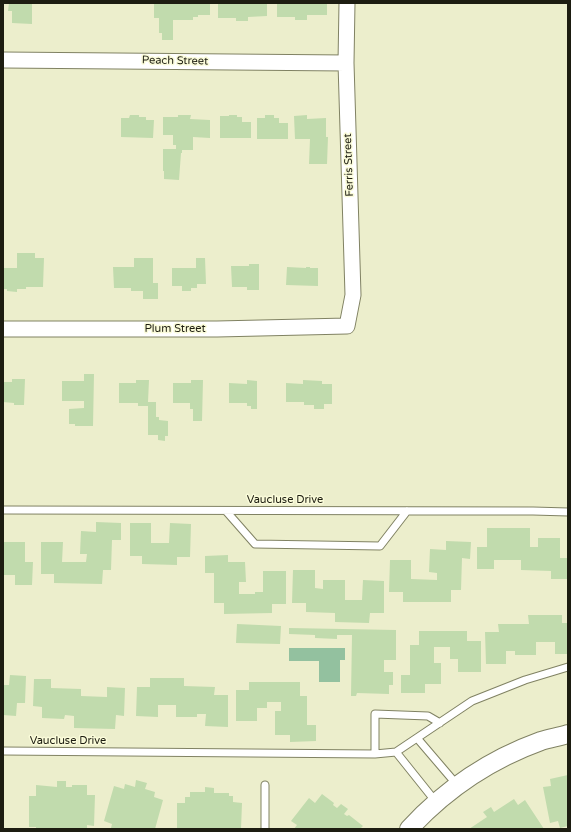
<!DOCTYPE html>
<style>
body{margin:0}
#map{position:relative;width:571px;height:832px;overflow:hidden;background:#eceecc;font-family:"Varela Round",sans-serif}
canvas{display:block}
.frame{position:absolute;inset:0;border:4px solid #1d1d11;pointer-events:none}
</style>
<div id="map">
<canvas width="571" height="832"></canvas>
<div class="frame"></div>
</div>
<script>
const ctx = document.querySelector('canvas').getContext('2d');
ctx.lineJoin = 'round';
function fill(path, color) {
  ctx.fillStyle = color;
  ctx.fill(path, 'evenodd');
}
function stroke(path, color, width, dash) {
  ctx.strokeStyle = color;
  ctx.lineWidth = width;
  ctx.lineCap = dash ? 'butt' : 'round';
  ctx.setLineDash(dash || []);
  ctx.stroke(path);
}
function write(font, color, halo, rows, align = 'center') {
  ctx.font = font + ' "Varela Round",sans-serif';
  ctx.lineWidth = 3;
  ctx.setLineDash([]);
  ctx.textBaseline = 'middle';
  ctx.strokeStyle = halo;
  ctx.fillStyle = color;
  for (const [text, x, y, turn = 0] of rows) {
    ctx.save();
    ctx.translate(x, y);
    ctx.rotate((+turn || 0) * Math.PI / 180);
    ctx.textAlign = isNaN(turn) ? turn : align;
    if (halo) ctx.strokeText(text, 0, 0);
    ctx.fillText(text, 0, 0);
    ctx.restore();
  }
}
const water = new Path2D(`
 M289 648H345V660H340V682H319V661H289Z`);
const building = new Path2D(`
 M9 3H32V24L12 23V11H8Z
 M154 3H210V15H198V17H193V20H173V40H162V33H159V18H154Z
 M218 3H267V16L248 17V21H236V18H218Z
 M277 3H327V15H307V20H295V17H277Z
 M130 115H139V117H146V120H154L153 138 121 137V118H129Z
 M178 115H191L190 119 210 120V138L193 137V150H182V153H181L179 180 164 179V171H163V149H176V145H173V135H163V117H178Z
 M229 115H237V117H242V122H251V138H220V116H229Z
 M265 115H274V118H279V123H288V139H257V118H265Z
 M307 115V119L326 118V137H328L327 164H309L310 139H295L294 116Z
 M17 253H35V258H44L43 287H26V289H17V292L7 291V289H3V268H17Z
 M134 258H153V283H158V299H143V291H131V288H114L113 267H134Z
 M196 258H205L206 284H197V288H191V291H182V286H172V268H196Z
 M249 264H259V290H247V287H232L231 266H249Z
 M287 267 306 268V267H310V268H318V286L286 285Z
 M84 374H94L93 426H75V424H69V409L84 408V401H62V381H84Z
 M12 379H25L24 405H14V403L3 402V382H12Z
 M136 380H149L148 402H156V417H159V420L168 421V436H165V441L158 440V435H148V406H138V403H119V383H136Z
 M191 380H203L202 421H193V409H190V403H173V383H191Z
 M247 380 257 381V409H251V406H247V403H229V383L247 384Z
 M303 380 322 381V384H332V404H324V409H314V405H304V402H286V383L303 384Z
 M96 522 121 523V540H112L111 570H103L102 584 54 583V574H41V542H63L62 562H86L87 554H80L81 531 96 532Z
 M130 523H151V543H169L170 523 191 524 190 557H177V565L142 564V556H130Z
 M487 528H530V547H538V538H560V558H568V579H551V571L521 570V560H494V569H477V547H487Z
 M446 541 471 542 470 559 462 558 461 590H451V602H403V592H389L390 560H411V579L437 580V573L429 572 430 549 446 550Z
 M3 542H25V562H33L32 585H15V575H3Z
 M228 555V562H245L246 582H239V594H255V592H263V571H286V604H272V613L224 614V603H214V573H205V556Z
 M293 570H315V588L323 589V580H345V600H362L363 580 384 581V613H370L369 623 335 622V613L306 612V603H292Z
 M528 615H562V623H568V654H555V642H536V655H515V651H506V664H486L485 632H499L498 624H529Z
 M237 624 281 626 280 644 236 643Z
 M289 628 396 630V660H384V672H393V685H389V694L357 693 356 696H351L352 635H337V639L315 638V635L289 634Z
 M419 631H467V641H481V672H458V659H450V647H434V663H441V684H425V693H401V675H410V645H419Z
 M10 675 26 676 25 703H17L16 716 3 715V685H9Z
 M150 678H184V686L215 687 214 695H228V727L205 726 206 714H197V717H176V705H158V717L136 716 137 687H150Z
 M34 679H51V688L81 689V696L107 697V687L125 688 124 716 116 715 115 729 74 728V716L65 715 64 719 42 718V707L33 706Z
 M249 682H300V696H307V725H316V741L290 742V735H275V711H281V702H267V708H257V721H236V690H249Z
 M568 775V826L560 828 558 821 550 823 543 787 551 786 550 779Z
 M136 780 147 783 145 789 155 792 154 797 163 800 155 829 111 828 112 824 104 821 114 786 124 789 125 784 135 787Z
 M57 781H66V787H72V785H87V795H95L94 826 87 825V829H36V827H29V796H36V785L57 787Z
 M205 787 214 788V793H229V796H233V802L242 803 241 829H177V803H185V797H190V792H205Z
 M322 794 334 803 333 805 337 808 341 804 348 809 344 814 347 816 349 815 363 826 360 829H294L297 825 291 821 309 798 315 803Z
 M514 799 518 805 525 800 544 829H469L487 817 483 812 491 807 494 812Z`);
const service = new Path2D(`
 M3 510 533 511 568 512
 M226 511 255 544 380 546 407 511
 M417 738 458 786
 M3 751 375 754 396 752 472 701 525 680 568 667
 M396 752 436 802
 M375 754V714L428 716 440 723
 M265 785V829`);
const minor = new Path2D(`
 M3 60 346 63
 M3 329H217L347 326 353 295 346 63 347 3`);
const tertiary = new Path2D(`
 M409 829C445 790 491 759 541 741 550 738 559 737 568 734`);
const streetNames = [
 ["Peach Street",175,61,1],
 ["Ferris Street",349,165,-92],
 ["Plum Street",175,329],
 ["Vaucluse Drive",285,500],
 ["Vaucluse Drive",68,741]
];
fill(water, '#93c19f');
fill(building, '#c1dbad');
stroke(service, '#808263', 9);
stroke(minor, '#808263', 17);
stroke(tertiary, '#808263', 20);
stroke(service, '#fff', 7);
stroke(minor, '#fff', 15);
stroke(tertiary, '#fff', 18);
write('11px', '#1d1d11', '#fafbd9', streetNames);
</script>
